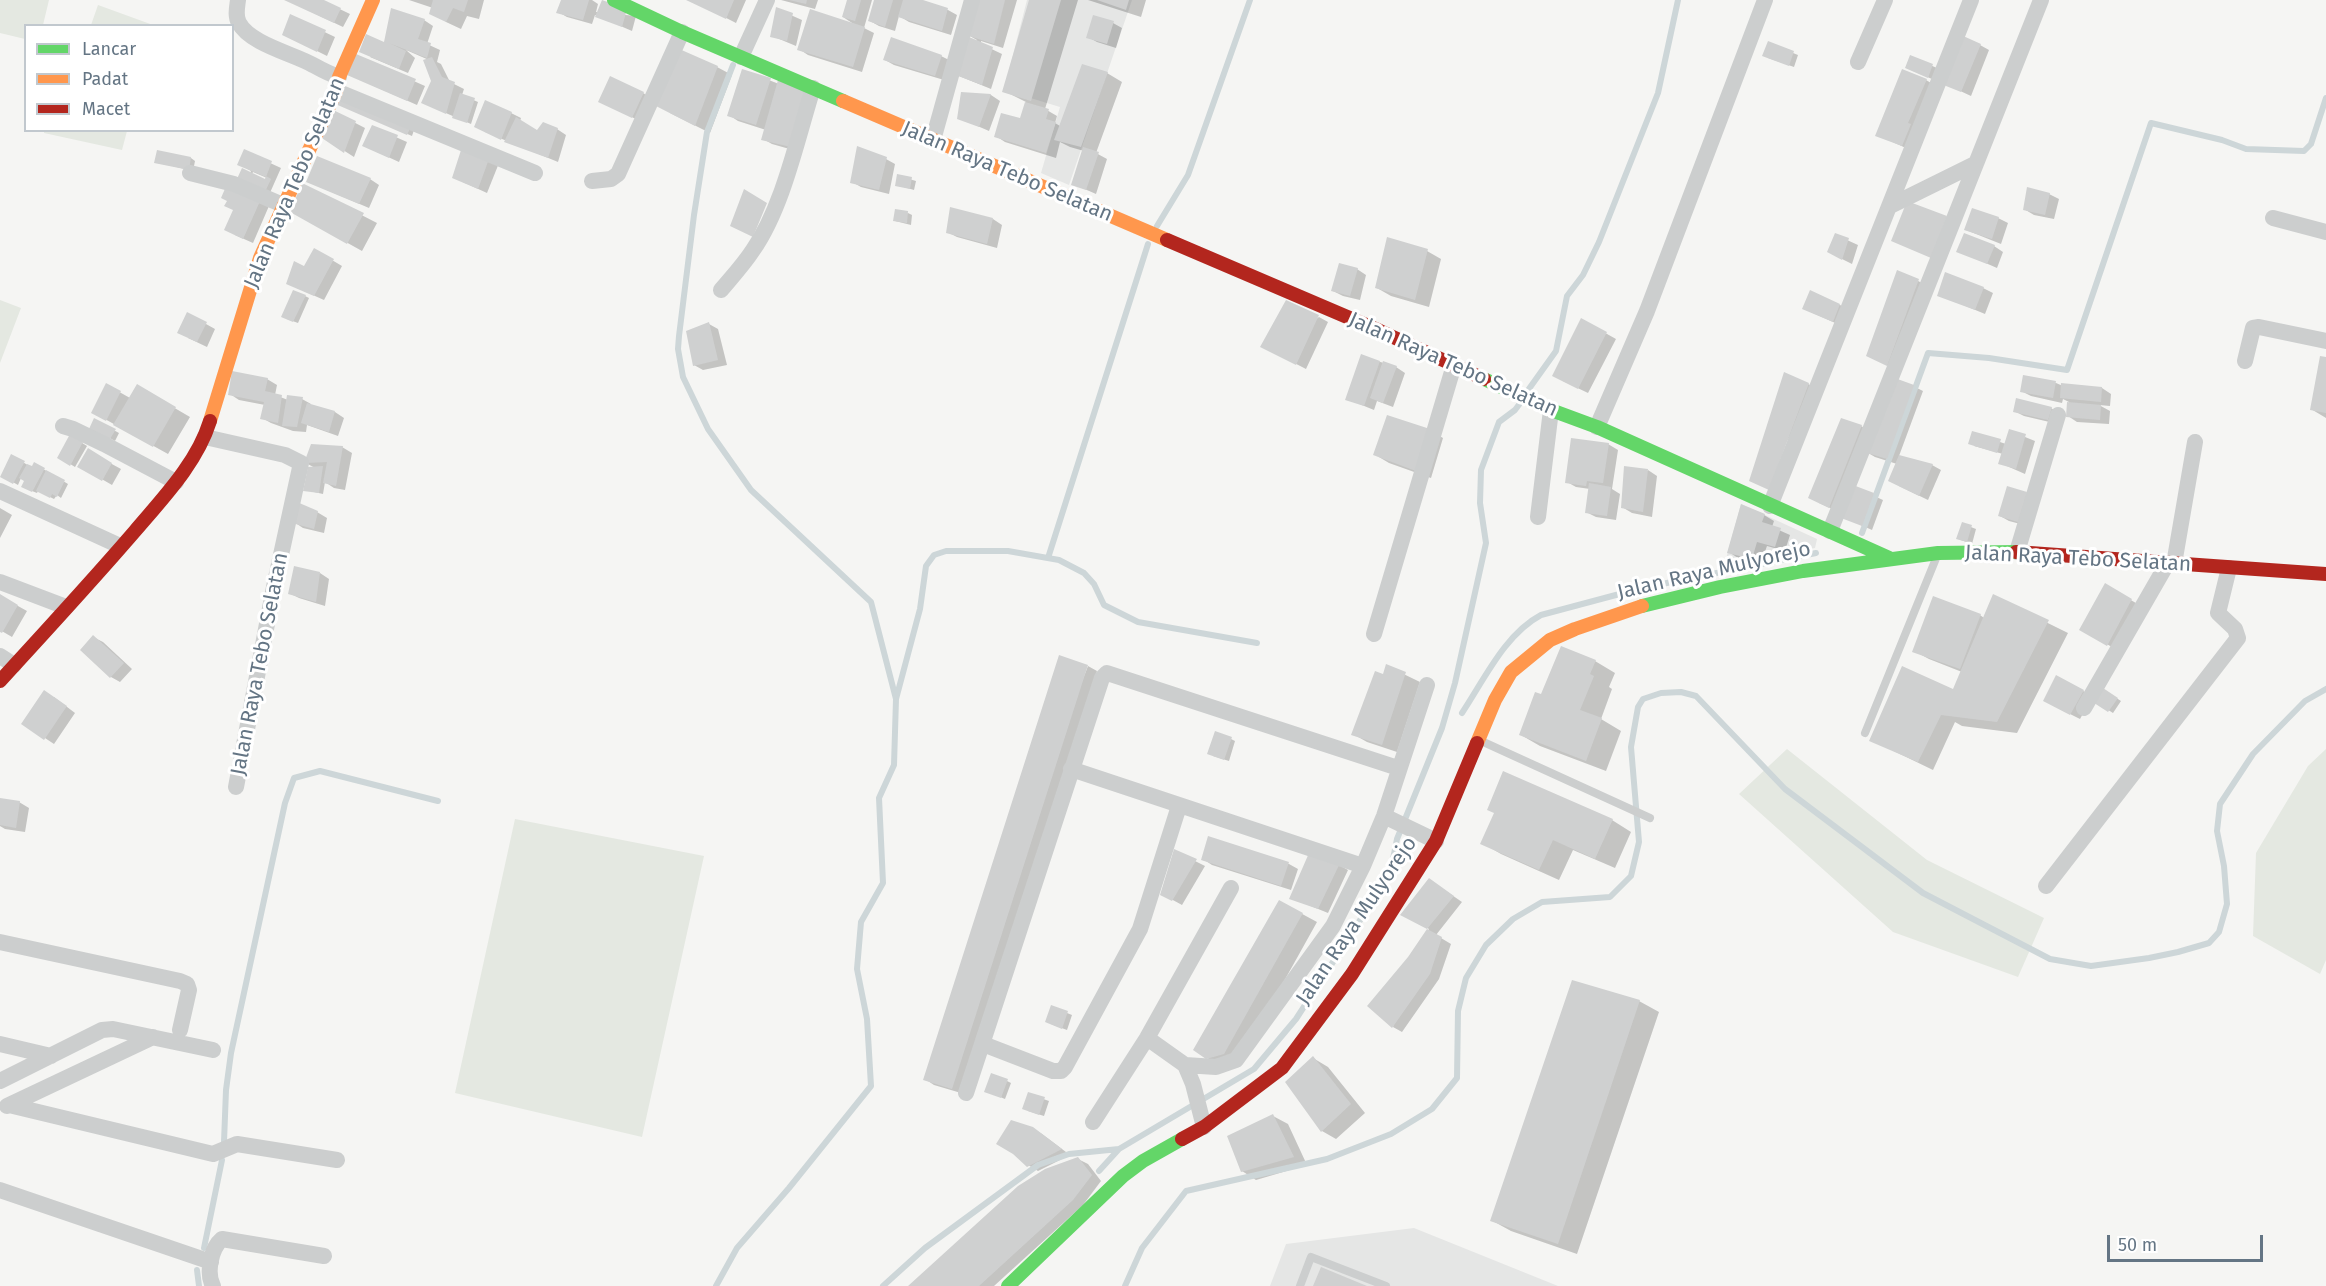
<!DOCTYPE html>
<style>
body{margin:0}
#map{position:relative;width:2326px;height:1286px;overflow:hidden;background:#f5f5f3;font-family:"Fira Sans",sans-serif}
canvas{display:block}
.legend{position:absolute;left:24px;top:24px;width:210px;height:108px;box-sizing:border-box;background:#fff;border:2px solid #c1c8ce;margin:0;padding:8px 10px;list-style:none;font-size:18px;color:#647584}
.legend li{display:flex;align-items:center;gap:12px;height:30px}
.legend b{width:30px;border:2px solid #c1c8ce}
.scale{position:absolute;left:2107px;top:1235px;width:156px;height:27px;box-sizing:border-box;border:3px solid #647584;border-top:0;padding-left:8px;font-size:18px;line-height:21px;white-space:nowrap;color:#647584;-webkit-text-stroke:4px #fff;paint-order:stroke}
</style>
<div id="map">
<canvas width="2326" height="1286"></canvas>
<ul class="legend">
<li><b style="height:8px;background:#63d668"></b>Lancar</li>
<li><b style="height:8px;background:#ff974d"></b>Padat</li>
<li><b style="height:8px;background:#b3261e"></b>Macet</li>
</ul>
<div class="scale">50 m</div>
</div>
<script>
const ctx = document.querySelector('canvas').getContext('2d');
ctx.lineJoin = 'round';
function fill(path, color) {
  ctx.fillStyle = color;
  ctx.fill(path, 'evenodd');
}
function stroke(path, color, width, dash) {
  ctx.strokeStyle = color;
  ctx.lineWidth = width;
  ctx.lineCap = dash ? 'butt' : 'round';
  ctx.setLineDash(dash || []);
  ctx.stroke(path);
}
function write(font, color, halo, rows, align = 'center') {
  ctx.font = font + ' "Fira Sans",sans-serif';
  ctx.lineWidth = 6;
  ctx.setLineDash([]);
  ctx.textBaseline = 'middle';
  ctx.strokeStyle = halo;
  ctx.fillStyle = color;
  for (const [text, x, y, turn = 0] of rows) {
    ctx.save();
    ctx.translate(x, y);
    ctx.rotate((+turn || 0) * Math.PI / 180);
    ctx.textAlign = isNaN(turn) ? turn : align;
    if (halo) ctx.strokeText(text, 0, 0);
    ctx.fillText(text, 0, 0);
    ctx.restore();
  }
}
const built = new Path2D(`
 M1027 0H1132L1069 185 1041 173 1060 107 1004 90Z
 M1741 504 1817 539 1815 548 1724 566Z
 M1414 1228 1558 1286H1270L1286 1244Z`);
const green = new Path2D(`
 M0 0H49L43 25 26 26 25 39 0 33Z
 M98 5 153 25H91Z
 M44 131 127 130V131L122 150 44 133Z
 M0 300 21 308 0 363Z
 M1787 749 1927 860 2044 918 2018 977 1893 932 1739 794Z
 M2326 749V960L2320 974 2253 936 2256 853 2308 766Z
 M515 819 704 856 642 1137 455 1093Z`);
const shadow = new Path2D(`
 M286 0H321L350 14 343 27Z
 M409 0H484L479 19 467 16 461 29 446 22 433 8Z
 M562 0H592L598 4 596 12 636 16 632 31 595 15 592 24 567 17 558 12Z
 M691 0H746L736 23Z
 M781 0H818L815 9Z
 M848 0H872L864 28 874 33 862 72 808 55 799 49 855 25 843 17Z
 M876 0H918L948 10 957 15 951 35 909 22 899 16 895 31 879 26 870 21Z
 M979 0H1017L1003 48 981 41V44L1002 54 991 89 954 74 977 40 968 35Z
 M1031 0H1078L1045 109 1057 116 1055 123 1060 126 1107 73 1122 82 1096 153 1107 159 1096 194 1073 184 1084 151 1070 147 1060 142 1056 158 1005 142 996 136 1021 120 1026 102 1004 91Z
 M1088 0H1146L1141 17Z
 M777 9 802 20 796 46 772 36Z
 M291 16 335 37 327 56 293 39Z
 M424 20 433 26 427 44 440 50 437 62 441 64 450 82 464 89 462 95 478 102 471 124 432 107V81L429 60 406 50 415 58 408 73 370 57 385 44Z
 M1113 23 1122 28 1116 48 1097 42 1088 37Z
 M1768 43 1798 55 1794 67 1768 58Z
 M1980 45 1989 50 1971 96 1943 83Z
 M357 56 425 86 417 105 349 75Z
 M941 56 951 61 944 80 894 65 885 60Z
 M1911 57 1937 68 1932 79 1911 70Z
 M717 67 732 75 710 133 670 113Z
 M743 70 779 84 800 152 772 144 763 139 766 130 738 121 729 115Z
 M1926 80 1941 89 1917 153 1877 135Z
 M643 93 653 99 642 122 609 106Z
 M962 94 991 95 1000 101 989 131 959 118Z
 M338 104 415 127 412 136Z
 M330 110 365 128 354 157 318 134Z
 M511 113 521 118 520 121 538 132 557 129 566 135 558 162 485 132Z
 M373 127 407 142 399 162 364 146Z
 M463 149 499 163 487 193 454 178Z
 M244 151 281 168 269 195 250 173 251 171 239 164ZM253 172 267 178 266 181 252 174Z
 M191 158 195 161 193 171 156 162Z
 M886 159 895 164 889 194 861 187 852 182Z
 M899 176 916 181 914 190 897 185Z
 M370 179 379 185 369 208 308 182Z
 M303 185 377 223 362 251 292 212Z
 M228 186 269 206 253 243 235 235V210Z
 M2049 194 2059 199 2054 219 2034 215 2024 209Z
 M908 213 912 215 911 225 895 221Z
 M1998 218 2008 223 2001 244 1966 230Z
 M993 219 1002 225 997 248 957 237 947 232Z
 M1836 235 1858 245 1852 264 1838 257Z
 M1994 246 2003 252 1997 268 1958 251Z
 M315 250 342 266 324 300 288 284 305 268Z
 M1427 251 1441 259 1429 307 1391 296 1377 288Z
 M1357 269 1366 275 1360 300 1343 296 1333 291Z
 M1918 281 1928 286 1896 370 1868 355Z
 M1983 288 1993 293 1985 314 1939 295Z
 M305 296 309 298 298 323 287 319Z
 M1840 305 1849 310 1842 326 1804 309Z
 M188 314 215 329 207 347 188 338Z
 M1319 317 1328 322 1306 369 1271 351Z
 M1582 320 1616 339 1588 393 1563 381Z
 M709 324 718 329 727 365 703 370 694 365Z
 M1362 356 1396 367 1405 373 1393 407 1377 401 1374 410 1347 399Z
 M2326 359V418L2311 409Z
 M2024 377 2056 383 2063 386 2102 388 2111 394 2110 406 2099 405 2110 411 2109 424 2077 422 2068 416 2069 402 2063 399 2062 403 2031 396 2021 391Z
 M267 379 277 385 275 395 288 400 302 399 311 404V406L335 412 344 418 338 436 307 425 306 432 293 431 271 423 262 418 265 405 239 400 230 394Z
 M1808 384 1818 389 1760 486Z
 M107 385 130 398 137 386 190 417 168 454 103 418Z
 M1913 386 1923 391 1899 456 1932 465 1941 470 1928 500 1899 486 1897 464 1875 457 1863 450 1839 512 1819 503 1861 426 1873 433Z
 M2051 408 2060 414 2058 424 2024 416 2014 411Z
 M95 420 119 433 115 441 91 428Z
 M1429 430 1443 438 1431 478 1389 463 1374 454Z
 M2010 431 2035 441 2025 474 2000 463 2003 454 1974 446 1973 433 2006 444Z
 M71 436 87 446 75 467 59 457Z
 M1608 444 1618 450 1612 489 1620 494 1616 520 1596 517 1586 512 1590 489 1576 487 1567 482Z
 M342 447 352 453 345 490 334 488 325 482 323 494 305 490 315 468 306 463Z
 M88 451 121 469 112 485 79 466Z
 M12 456 33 468 35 464 68 484 61 498 57 495 54 499 38 491 37 493 27 489 26 481 21 478 18 485 2 476Z
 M1648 470 1657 476 1652 517 1632 513 1622 507Z
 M1854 487 1883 500 1872 530 1843 517Z
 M2027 493 2028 526 2009 521 2000 516Z
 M0 508 12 515 0 538Z
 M317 512 327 518 324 533 303 528 294 522Z
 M1764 515 1774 521 1772 527 1790 535 1785 551 1767 546 1761 563 1738 558 1729 552Z
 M1963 524 1976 529 1972 544 1958 539Z
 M320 573 329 579 325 606 299 598 289 593Z
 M2105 585 2141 606 2117 650 2081 629Z
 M0 596 27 611 12 637 0 630Z
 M1993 596 2068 633 2017 733 1962 726 1955 722 1933 770 1871 740 1954 691 1962 672 1929 659 1914 651 1980 615 1984 618Z
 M93 637 103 642 132 669 120 682 111 677Z
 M1595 661 1615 673 1609 687 1612 689 1601 719 1621 731 1606 771 1540 746 1521 735 1542 696Z
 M1088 666 1097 671 961 1093 934 1085 925 1079Z
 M1387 666 1420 682 1397 752 1367 742 1353 734 1384 676Z
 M2101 688 2121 701 2113 713 2091 699 2080 719 2054 706 2083 691 2095 697Z
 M54 697 75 713 54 744 45 738Z
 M1231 739 1235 741 1229 761 1213 756Z
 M0 800 19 802 29 808 25 832 5 829 0 826Z
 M1612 820 1631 832 1615 868 1573 850 1559 880 1501 854 1482 843Z
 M1209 838 1289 864 1298 869 1291 890 1212 865 1203 859Z
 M1175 851 1205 866 1182 905 1171 899Z
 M1339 865 1348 870 1328 913 1291 898Z
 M1430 880 1462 902 1436 935 1451 944 1439 979 1402 1032 1393 1027 1410 958 1429 929 1403 914Z
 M1280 902 1317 922 1239 1062 1222 1066 1207 1058Z
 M1639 1001 1659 1012 1577 1254 1511 1231 1491 1220Z
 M1052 1007 1072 1015 1067 1030 1051 1024Z
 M1313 1058 1328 1067 1365 1113 1336 1139 1322 1131Z
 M1007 1081 1011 1083 1005 1099 990 1093Z
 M1029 1094 1049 1101 1044 1116 1028 1111Z
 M1273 1116 1288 1124 1307 1165 1256 1180 1242 1171Z
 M1032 1128 1042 1134 1070 1155 1038 1171 1028 1165Z
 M1078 1159 1088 1164 1101 1181 1083 1205 994 1286H911Z`);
const stream = new Path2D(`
 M733 65 707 132 694 215 679 336 678 349 683 377 708 429 751 490 871 602 896 699
 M1157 226 1188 175 1250 0
 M1526 393 1556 351 1567 296 1583 275 1599 242 1658 93 1678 0
 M1862 533 1928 353 1989 358 2067 370 2151 123 2222 140 2246 149 2304 151 2311 144 2326 98
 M1048 558 1148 244
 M1462 713C1484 680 1505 634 1541 615L1642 588 1816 553
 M224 1142 226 1090 231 1053 285 803 294 778 320 771 438 801
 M1099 1171 1119 1149
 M204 1248 222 1160
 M197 1270 199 1286
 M716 1286 737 1248 789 1188 871 1086 867 1019 857 969 861 922 883 883 879 798 894 765 896 699 920 609 926 566 934 555 946 551H1008L1059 560 1084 573 1094 584 1104 605 1138 622 1257 643
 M883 1286 925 1248 1038 1165 1069 1154 1119 1149 1254 1069 1296 1019 1390 874 1397 839 1442 728 1455 683 1486 543 1480 503 1481 470 1499 422 1515 410 1521 402
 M1125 1286 1142 1248 1186 1191 1327 1159 1391 1134 1432 1109 1457 1078 1458 1011 1466 978 1486 945 1513 919 1542 902 1610 897 1631 876 1639 842 1631 747 1638 707 1643 699 1661 693 1681 692 1696 696 1785 789 1923 893 2050 959 2091 966 2149 958 2178 952 2209 943 2219 932 2227 904 2224 866 2217 831 2220 804 2253 754 2305 701 2326 689`);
const building = new Path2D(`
 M284 0H324L341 8 334 23Z
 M433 0H468L464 12 453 8 446 22 429 14Z
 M561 0H589L583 20 556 13Z
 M602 0 627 9 622 27 595 17Z
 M686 0H734L726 19Z
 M789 0H807L806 4Z
 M847 0H861L855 21 842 17Z
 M874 0H893L885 27 868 21Z
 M903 0H923L948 8 942 31 898 17Z
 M978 0H1005L994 44 966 35Z
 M1029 0H1061L1031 101 1002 92Z
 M1097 0H1129L1126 10Z
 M776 7 793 13 787 41 770 37Z
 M391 8 425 19 418 39 431 43 427 58 389 43 406 51 399 69 359 52 366 34 384 42Z
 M810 9 865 27 853 67 797 50Z
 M290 14 326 30 317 52 282 35Z
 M1093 15 1114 21 1107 44 1086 38Z
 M1961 35 1981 44 1961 92 1941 84Z
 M891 37 942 55 935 76 883 60Z
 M969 37 993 47 982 85 953 74Z
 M1768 41 1794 51 1789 66 1762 56Z
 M677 48 718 66 695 126 654 105Z
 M356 54 416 79 407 101 347 75Z
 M1910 55 1933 64 1928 78 1905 68Z
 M432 57 442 77 455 82 446 114 421 103 431 81 423 60Z
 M1082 64 1108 72 1081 147 1054 140Z
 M742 69 771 78 756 125 727 116Z
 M1902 69 1927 79 1908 123 1911 124 1902 146 1875 136Z
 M610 76 644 92 632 118 598 102Z
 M778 80 809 91 791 147 761 140Z
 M961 92 991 94 979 127 957 119Z
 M337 93 412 124 407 135 333 103Z
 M460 93 475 98 467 123 452 118Z
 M485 100 512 112 501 140 474 127Z
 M1025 102 1049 109 1046 119 1056 122 1046 153 994 137 1001 113 1020 118Z
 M329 108 356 121 344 153 316 134Z
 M516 117 537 130 543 122 558 128 548 158 504 142Z
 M372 125 398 135 389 158 362 146Z
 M857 146 887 157 879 190 850 183Z
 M462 147 490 156 478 189 452 178Z
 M1083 147 1099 152 1086 190 1071 185Z
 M244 149 272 161 266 177 237 165Z
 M157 150 191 157 189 170 154 163Z
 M317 156 371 178 359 204 306 182Z
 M242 168 265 179 266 176 271 179 264 194 236 181Z
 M897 174 912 177 910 189 895 186Z
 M302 183 364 213 347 244 290 212Z
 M227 184 261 199 243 239 224 230 233 210 224 206 227 201 221 198Z
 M2027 187 2050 193 2045 215 2023 210Z
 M744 189 767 203 753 237 730 226Z
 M1907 201 1947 216 1931 258 1891 241Z
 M950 207 993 218 987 244 946 233Z
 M1972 208 1999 217 1992 239 1964 230Z
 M895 209 908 211 907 223 893 221Z
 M1835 233 1849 238 1842 260 1827 252Z
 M1964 233 1995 245 1987 264 1956 252Z
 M1387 237 1428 249 1415 300 1375 288Z
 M314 248 334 259 314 296 286 284 294 261 304 266Z
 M1339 263 1358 268 1350 296 1331 291Z
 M1897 270 1919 279 1887 366 1866 356Z
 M1945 272 1984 287 1975 310 1937 296Z
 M293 290 306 295 293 322 281 317Z
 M1810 290 1840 304 1833 322 1802 309Z
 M1286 300 1319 315 1296 365 1260 347Z
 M187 312 207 322 197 342 177 333Z
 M1581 318 1607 332 1578 389 1552 376Z
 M709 322 718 360 693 366 686 331Z
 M1361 354 1380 361 1364 406 1345 400Z
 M2320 356 2326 357V413L2310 410Z
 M1383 361 1397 366 1383 403 1370 398Z
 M232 371 268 378 265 391 282 395 278 423 260 419 264 402 228 395Z
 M1784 372 1809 383 1769 490 1749 481Z
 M2023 375 2056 381 2053 398 2020 392Z
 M1892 377 1914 385 1887 459 1864 452Z
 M106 383 121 391 106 421 91 413Z
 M2061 383 2102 387 2101 402 2060 398Z
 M137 384 176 407 153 447 113 425Z
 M287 395 303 397 297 427 282 426Z
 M2016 398 2052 407 2048 420 2013 412Z
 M2067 402 2101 405 2100 420 2066 417Z
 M307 403 335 411 329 432 301 423Z
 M1387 415 1430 429 1416 471 1373 455Z
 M94 418 116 429 110 439 89 429Z
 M1841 418 1862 425 1829 508 1808 498Z
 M2009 429 2026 434 2016 469 1998 464Z
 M1972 431 2001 439 1997 453 1968 444Z
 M70 434 83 442 70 466 57 458Z
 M1571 438 1609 443 1603 483 1587 481 1586 486 1565 483Z
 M311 444 343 446 336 486 323 483 327 462 304 463Z
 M88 448 112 463 102 481 77 467Z
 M11 454 25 461 13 484 0 477Z
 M1899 455 1933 464 1919 496 1888 481Z
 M34 462 45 468 32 492 21 487 24 481 19 478 27 464 32 466Z
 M323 466 319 493 303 491 308 467Z
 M1624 466 1648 469 1643 512 1621 508Z
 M46 470 65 480 57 497 52 494 50 498 36 491Z
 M1589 483 1611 487 1607 516 1585 513Z
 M1853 485 1874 493 1862 526 1841 518Z
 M2007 486 2027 492 2018 522 1998 516Z
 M297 502 318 511 314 529 292 523Z
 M1741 504 1765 514 1762 522 1781 528 1775 547 1757 542 1752 559 1727 553Z
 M1962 522 1972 525 1967 542 1956 539Z
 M294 566 320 572 316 602 288 594Z
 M2105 583 2132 599 2107 646 2079 630Z
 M0 594 18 605 2 633 0 632Z
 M1993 594 2049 620 1997 722 1941 715 1918 762 1869 741 1902 666 1953 689Z
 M1933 596 1981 614 1960 669 1912 652Z
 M93 635 124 663 110 678 80 650Z
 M1561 646 1596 660 1590 674 1594 676 1580 710 1602 718 1586 761 1519 735 1535 692 1541 694Z
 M1059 655 1088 665 952 1089 923 1080Z
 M1386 664 1406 672 1382 745 1351 735 1375 671 1383 674Z
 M2056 675 2084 690 2070 715 2043 701Z
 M2100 686 2118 698 2108 712 2091 701Z
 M44 690 67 706 44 740 21 724Z
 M1215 731 1232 737 1224 760 1207 754Z
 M1503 771 1613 819 1595 859 1553 840 1539 870 1480 844 1494 813 1487 810Z
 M0 798 20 801 16 828 0 825Z
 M1208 836 1289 862 1281 886 1201 860Z
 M1174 849 1197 859 1172 901 1160 895Z
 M1309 853 1340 863 1318 909 1289 899Z
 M1429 878 1454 896 1427 929 1400 915Z
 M1279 900 1303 913 1224 1054 1206 1059 1193 1050Z
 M1427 929 1442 937 1430 974 1392 1028 1367 1006 1408 957Z
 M1572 980 1640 1000 1558 1244 1490 1221Z
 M1051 1005 1068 1011 1062 1029 1045 1022Z
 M1313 1056 1351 1104 1321 1132 1285 1082Z
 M991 1073 1008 1079 1001 1098 984 1092Z
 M1028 1092 1045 1097 1039 1115 1022 1109Z
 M1273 1114 1294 1157 1241 1172 1227 1136Z
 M1011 1120 1033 1127 1062 1149 1027 1167 1013 1154 996 1144Z
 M1078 1157 1092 1175 1073 1200 979 1286H908L1018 1186 1045 1169Z
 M1321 1267 1367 1286H1313Z`);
const lane = new Path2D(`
 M1865 733 1937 556
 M1479 740 1650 818
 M1300 1286 1311 1257 1386 1286`);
const street = new Path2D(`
 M238 0C237 8 235 16 239 23 250 44 294 54 313 65 322 70 329 74 339 77
 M741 57 767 0
 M1858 62 1885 0
 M336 91 535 173
 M933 140 972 0
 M190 173 234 184 283 205
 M592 181 611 179 618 174 682 32
 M1890 206 1975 164
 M2273 218 2326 232
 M721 290C732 277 744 264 753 250 783 207 797 139 813 88
 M2245 361 2253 328 2259 327 2326 341
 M63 426 73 429 104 444 176 482
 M1597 427 1647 311 1765 0
 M205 437 285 455 301 463 274 587 236 787
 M0 491 120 546
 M1770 506 1971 0
 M1538 517 1551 410
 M1830 531 2041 0
 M2017 552 2058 415
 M2174 564 2195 442
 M0 582 66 607
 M1374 634 1454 365
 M0 656 14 665
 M2084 708 2167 564
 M1071 769 1363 866
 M1384 816 1436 841
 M2046 886 2238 638 2235 629 2218 613 2229 568
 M0 942 180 981 187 984 189 990 180 1030
 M1147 1038 1185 1065 1193 1084 1204 1127
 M0 1044 51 1056
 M983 1044 1053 1071H1061L1065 1067 1140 929 1179 806
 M1185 1065 1216 1067 1236 1060 1333 926 1363 866 1384 816 1427 685
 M0 1081 102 1030 113 1029 213 1050
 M966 1093 1102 678 1107 673 1398 768
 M9 1105 213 1154 237 1144 337 1160
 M7 1106 153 1037
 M1093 1122 1147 1038 1231 888
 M0 1190 211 1262
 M213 1286C206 1273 211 1248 222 1239L324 1256`);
const fast = new Path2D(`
 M614 0 682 32 843 101
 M1484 379 1551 410 1597 427 1889 558
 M1642 606 1720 587 1803 571 1938 553 2016 552
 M1008 1286 1123 1176 1143 1161 1182 1139`);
const slow = new Path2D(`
 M843 101 1167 240
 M210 421 260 258 336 91 339 77 373 0
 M1477 743 1495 700 1511 672 1550 640 1575 629 1642 606`);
const jam = new Path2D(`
 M1167 240 1380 331 1484 379
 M2016 552 2326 574
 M0 681C46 631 91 582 135 531 163 498 197 463 210 421
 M1182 1139 1204 1127 1282 1068 1352 974 1436 841 1477 743`);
const streetNames = [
 ["Jalan Raya Tebo Selatan",1007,172,23],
 ["Jalan Raya Tebo Selatan",295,183,-67],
 ["Jalan Raya Tebo Selatan",1453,365,24],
 ["Jalan Raya Tebo Selatan",2078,559,3],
 ["Jalan Raya Mulyorejo",1714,571,-13],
 ["Jalan Raya Tebo Selatan",260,664,-79],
 ["Jalan Raya Mulyorejo",1357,921,-56]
];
fill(built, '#e5e6e5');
fill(green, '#e4e8e1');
fill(shadow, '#0003');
stroke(stream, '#cdd6d8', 6);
fill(building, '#cfd0d0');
stroke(lane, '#cccece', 8);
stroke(street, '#cccece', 16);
stroke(fast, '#63d668', 14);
stroke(slow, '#ff974d', 14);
stroke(jam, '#b3261e', 14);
write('21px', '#647584', '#fff', streetNames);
</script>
